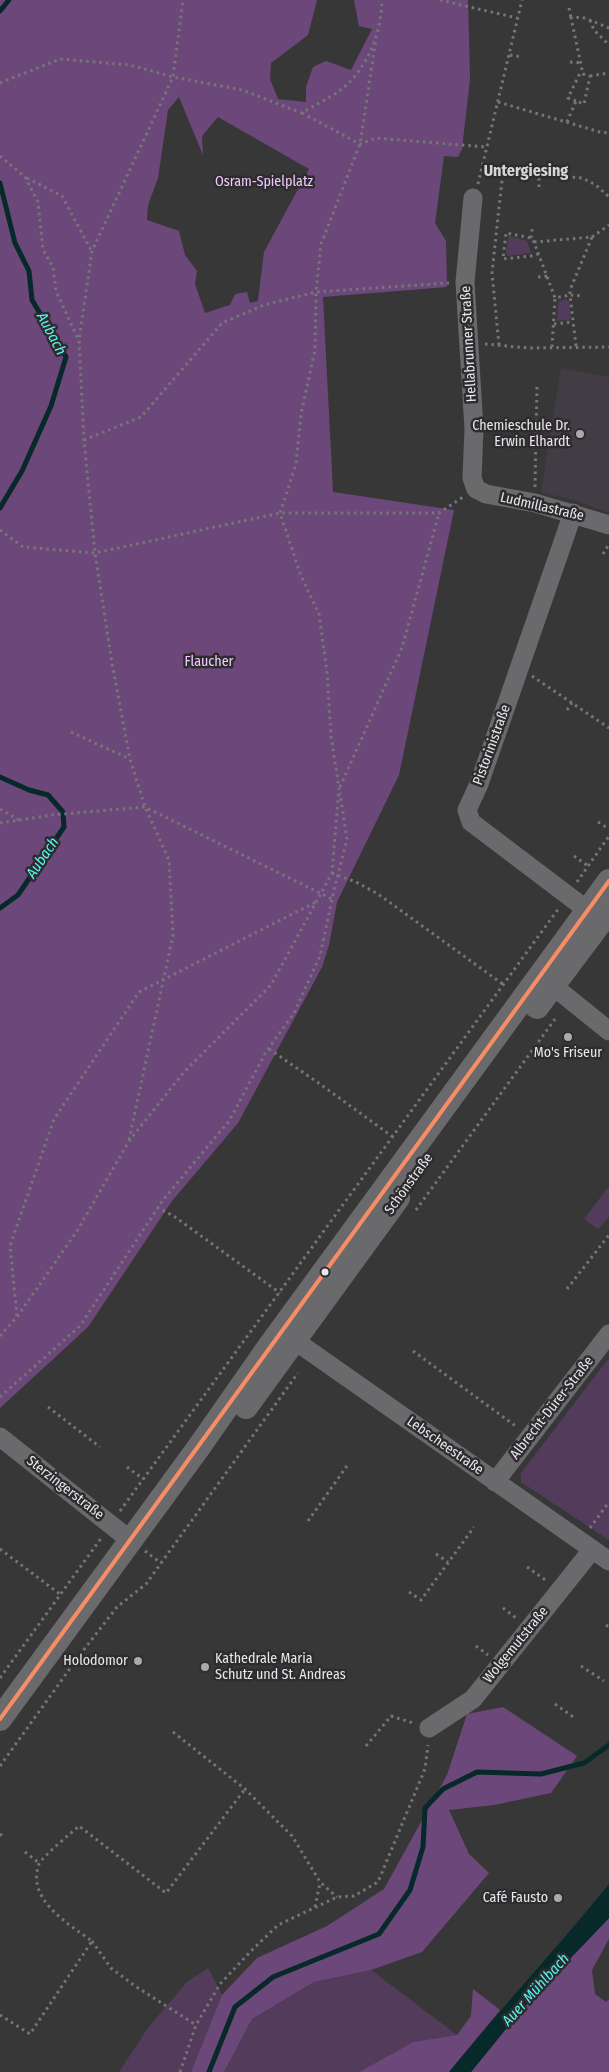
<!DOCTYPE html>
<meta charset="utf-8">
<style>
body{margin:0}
canvas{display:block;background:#383738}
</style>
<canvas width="609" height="2072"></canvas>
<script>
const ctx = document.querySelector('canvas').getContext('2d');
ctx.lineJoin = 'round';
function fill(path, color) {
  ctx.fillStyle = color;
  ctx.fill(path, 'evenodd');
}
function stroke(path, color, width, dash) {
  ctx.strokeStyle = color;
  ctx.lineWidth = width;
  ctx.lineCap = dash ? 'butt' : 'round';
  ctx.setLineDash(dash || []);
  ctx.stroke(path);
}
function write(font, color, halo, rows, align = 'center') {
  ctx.font = font + ' "Fira Sans Condensed",sans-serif';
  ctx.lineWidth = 5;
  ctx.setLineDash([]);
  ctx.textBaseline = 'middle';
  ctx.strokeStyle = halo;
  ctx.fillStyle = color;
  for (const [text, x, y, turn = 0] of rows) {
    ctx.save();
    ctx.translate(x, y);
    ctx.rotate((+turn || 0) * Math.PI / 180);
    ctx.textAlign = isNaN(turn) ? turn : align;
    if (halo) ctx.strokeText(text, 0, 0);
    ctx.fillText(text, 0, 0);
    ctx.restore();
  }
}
const built = new Path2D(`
 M561 368 609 377V513L578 501 541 492Z`);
const green = new Path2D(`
 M509 236 527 241 531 253 507 256 506 252Z
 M566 299 569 302 571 318 568 320 557 321 558 302Z
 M609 1186V1217L598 1229 584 1219Z
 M609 1358V1540L521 1482V1473Z
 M208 1968 222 1995 191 2072H119L148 2028 187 1982Z
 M371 1970 457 2035 413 2042 359 2072H224L252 2019 314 1982Z`);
const forest = new Path2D(`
 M0 0H317L308 35 271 63 270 79 278 99 306 102V87L313 67 326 61 351 70 372 29 359 26 354 0H468L470 79 462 149 458 157 444 156 435 223 446 241 447 287 323 297 333 492 454 510 399 775 337 902 329 945 322 967 238 1123 172 1201 88 1327 0 1408ZM179 97 203 155 202 136 218 117 309 169 264 252 258 301 250 303 247 292 235 294 230 305 205 313 195 284 197 271 185 255 179 231 147 220 148 205 158 178 168 110Z
 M503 1707 577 1756 551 1793 494 1805 449 1810 469 1854 489 1873 422 1952 371 1970 314 1982 252 2019 224 2072H191L222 1995 257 1958 327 1926 384 1889 447 1775 467 1714Z
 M609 1918V1939L592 1970 595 1994 606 2002 609 1999V2072H471L523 2008Z
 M473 1989 500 2010 449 2072H359L413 2042 457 2035 471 2016Z`);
const water = new Path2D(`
 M609 1884V1918L523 2008 471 2072H449C501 2008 557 1948 609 1884Z`);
const stream = new Path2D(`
 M0 11 9 0
 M0 183 15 243 29 271 32 300 66 357 51 406 22 471 0 508
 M0 777 29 790 48 795 63 812 64 827 18 895 0 908
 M209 2072 235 2007 273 1977 379 1934 410 1890 423 1847 425 1808 443 1789 477 1772 541 1774 584 1763 609 1745`);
const path = new Path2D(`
 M440 0 517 18
 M569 8 571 18
 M590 20 594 30 609 45
 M510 55 522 57
 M570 62 581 63
 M590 76 609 73
 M0 83 60 59 130 65 173 77 242 90 302 113C314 105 330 98 342 89 368 67 381 34 382 0
 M576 101 568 98 580 73 583 74
 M498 102 600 132 609 133
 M302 113 360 144 376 138 486 147
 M567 122 576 101 584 104 590 76 583 74 571 18 582 17 609 28
 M0 156 25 177 38 202 43 250 53 267 56 291 78 339
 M482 169 582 178 596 185 609 197
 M27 178 62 196 91 250
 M478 184 522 0
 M539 187V174
 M592 237 609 225
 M531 238 532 229
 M534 242 592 237 570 290V295L555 298 534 242 531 238 506 233 503 259 531 256 538 254
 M538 277 547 276
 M554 324 572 322
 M485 344 528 348 609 347
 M499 345 492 273 503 171
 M576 346 570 295 582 296
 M552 347 555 298
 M84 440 141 417 222 323 264 305 316 292 449 283
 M535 487 537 385
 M0 530 23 547 95 553 280 513H439L463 497
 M603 554 609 544
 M532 676 609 728
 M567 710 572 703
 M71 732 130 759
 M340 787 402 648 439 513
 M0 809 19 820
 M598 822 609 829
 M0 823 52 815 145 807 332 899
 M574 856 588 866
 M332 873 356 882 378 894 504 985
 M577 882 609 836
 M269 1049 320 1084 393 1137
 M129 1140 173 935 169 860 145 807 130 759 112 663 95 553 84 440 79 340 92 251 173 77 183 0
 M157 1207 175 1217 280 1293
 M416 1210 555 1019
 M567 1289 609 1235
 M17 1316 10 1246 54 1119 139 992 316 902
 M0 1336 17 1317 77 1231 129 1141 184 1072 271 985 332 873 339 788 331 736 327 672 319 614 301 576 280 513 296 464 301 414 315 350 316 292 321 244 360 144 376 39
 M413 1351 517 1427
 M0 1397 80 1326 163 1200 229 1121 266 1052 294 1013 320 956 334 890 347 839 340 793
 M48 1407 100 1447
 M127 1467 143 1479
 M120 1511 559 908
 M308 1521 349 1463
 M590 1528 609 1502
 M0 1549 61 1595
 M145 1551 161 1563
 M436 1554 448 1562
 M527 1567 547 1581
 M409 1592 421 1600 474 1527
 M503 1608 516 1618
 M606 1625 609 1627
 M476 1646 488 1655
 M581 1666 604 1681
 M0 1678 102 1537
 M555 1704 576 1719
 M173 1732 245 1789 292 1836 320 1882 337 1897
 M366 1746 391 1716 413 1723
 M0 1766 79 1656 117 1607 146 1584 298 1373
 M0 1834 4 1837
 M25 1852 39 1863
 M315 1907 320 1883
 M92 1941 111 1968 135 1986 196 2025
 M0 2015 30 2034 92 1941C68 1924 26 1899 39 1864 42 1857 71 1833 79 1826L166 1893 245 1789
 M180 2072 196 2025 220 1984 252 1950 278 1925 337 1897 354 1896 378 1882 425 1769 428 1745`);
const minor = new Path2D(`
 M473 198 465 282 474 429 472 478 476 489 486 494 535 503 609 525
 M573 513 479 784 467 810 471 822 599 919
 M542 977 609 1031
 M284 1333 609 1561
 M0 1437 130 1540
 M495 1482 609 1334
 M429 1728 473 1699 592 1550`);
const tertiary = new Path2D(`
 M537 1007 609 911
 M246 1407 398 1198
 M0 1719 199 1447 268 1348 609 881`);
const bus1 = new Path2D(`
 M0 1719 609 881`);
const markers = [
 [580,434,5,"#aba9ab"],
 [568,1037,5,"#aba9ab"],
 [325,1272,4.5,"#e9e7e9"],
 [138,1661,5,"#aba9ab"],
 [205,1667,5,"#aba9ab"],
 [558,1898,5,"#aba9ab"]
];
const parkNames = [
 ["Osram-Spielplatz",264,182],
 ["Flaucher",209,662]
];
const streetNames = [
 ["Hellabrunner Straße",469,344,-93],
 ["Ludmillastraße",542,507,13],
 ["Pistorinistraße",492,745,-70],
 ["Schönstraße",409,1184,-54],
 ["Albrecht-Dürer-Straße",552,1408,-52],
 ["Lebscheestraße",445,1446,35],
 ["Sterzingerstraße",65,1488,38],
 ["Wolgemutstraße",516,1645,-51]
];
const poiNames = [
 ["Chemieschule Dr.",570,426],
 ["Erwin Elhardt",570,442],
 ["Mo's Friseur",568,1053,"center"],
 ["Kathedrale Maria",215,1659,"left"],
 ["Schutz und St. Andreas",215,1675,"left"],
 ["Holodomor",128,1661],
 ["Café Fausto",548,1898]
];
const waterNames = [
 ["Aubach",51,334,62],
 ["Aubach",43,858,-56],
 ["Auer Mühlbach",536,1990,-48]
];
const quarterNames = [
 ["Untergiesing",526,172]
];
fill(built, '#423d44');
fill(green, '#533c5b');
fill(forest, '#6c477a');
fill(water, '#072929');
stroke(stream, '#072929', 5);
stroke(path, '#767577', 3, [2.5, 4]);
stroke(minor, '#6a696b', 19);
stroke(tertiary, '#6a696b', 24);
stroke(bus1, '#f68d65', 4);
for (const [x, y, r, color] of markers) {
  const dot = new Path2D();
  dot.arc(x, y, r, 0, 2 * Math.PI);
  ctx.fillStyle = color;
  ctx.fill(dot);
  stroke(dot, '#2e2c2f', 2);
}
write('14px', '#efcafe', '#2e2c2f', parkNames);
write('14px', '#e9e7e9', '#2e2c2f', streetNames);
write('14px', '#e9e7e9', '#2e2c2f', poiNames, 'right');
write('italic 15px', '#53f6f1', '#2e2c2f', waterNames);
write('bold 16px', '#d8d5d9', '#2e2c2f', quarterNames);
</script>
